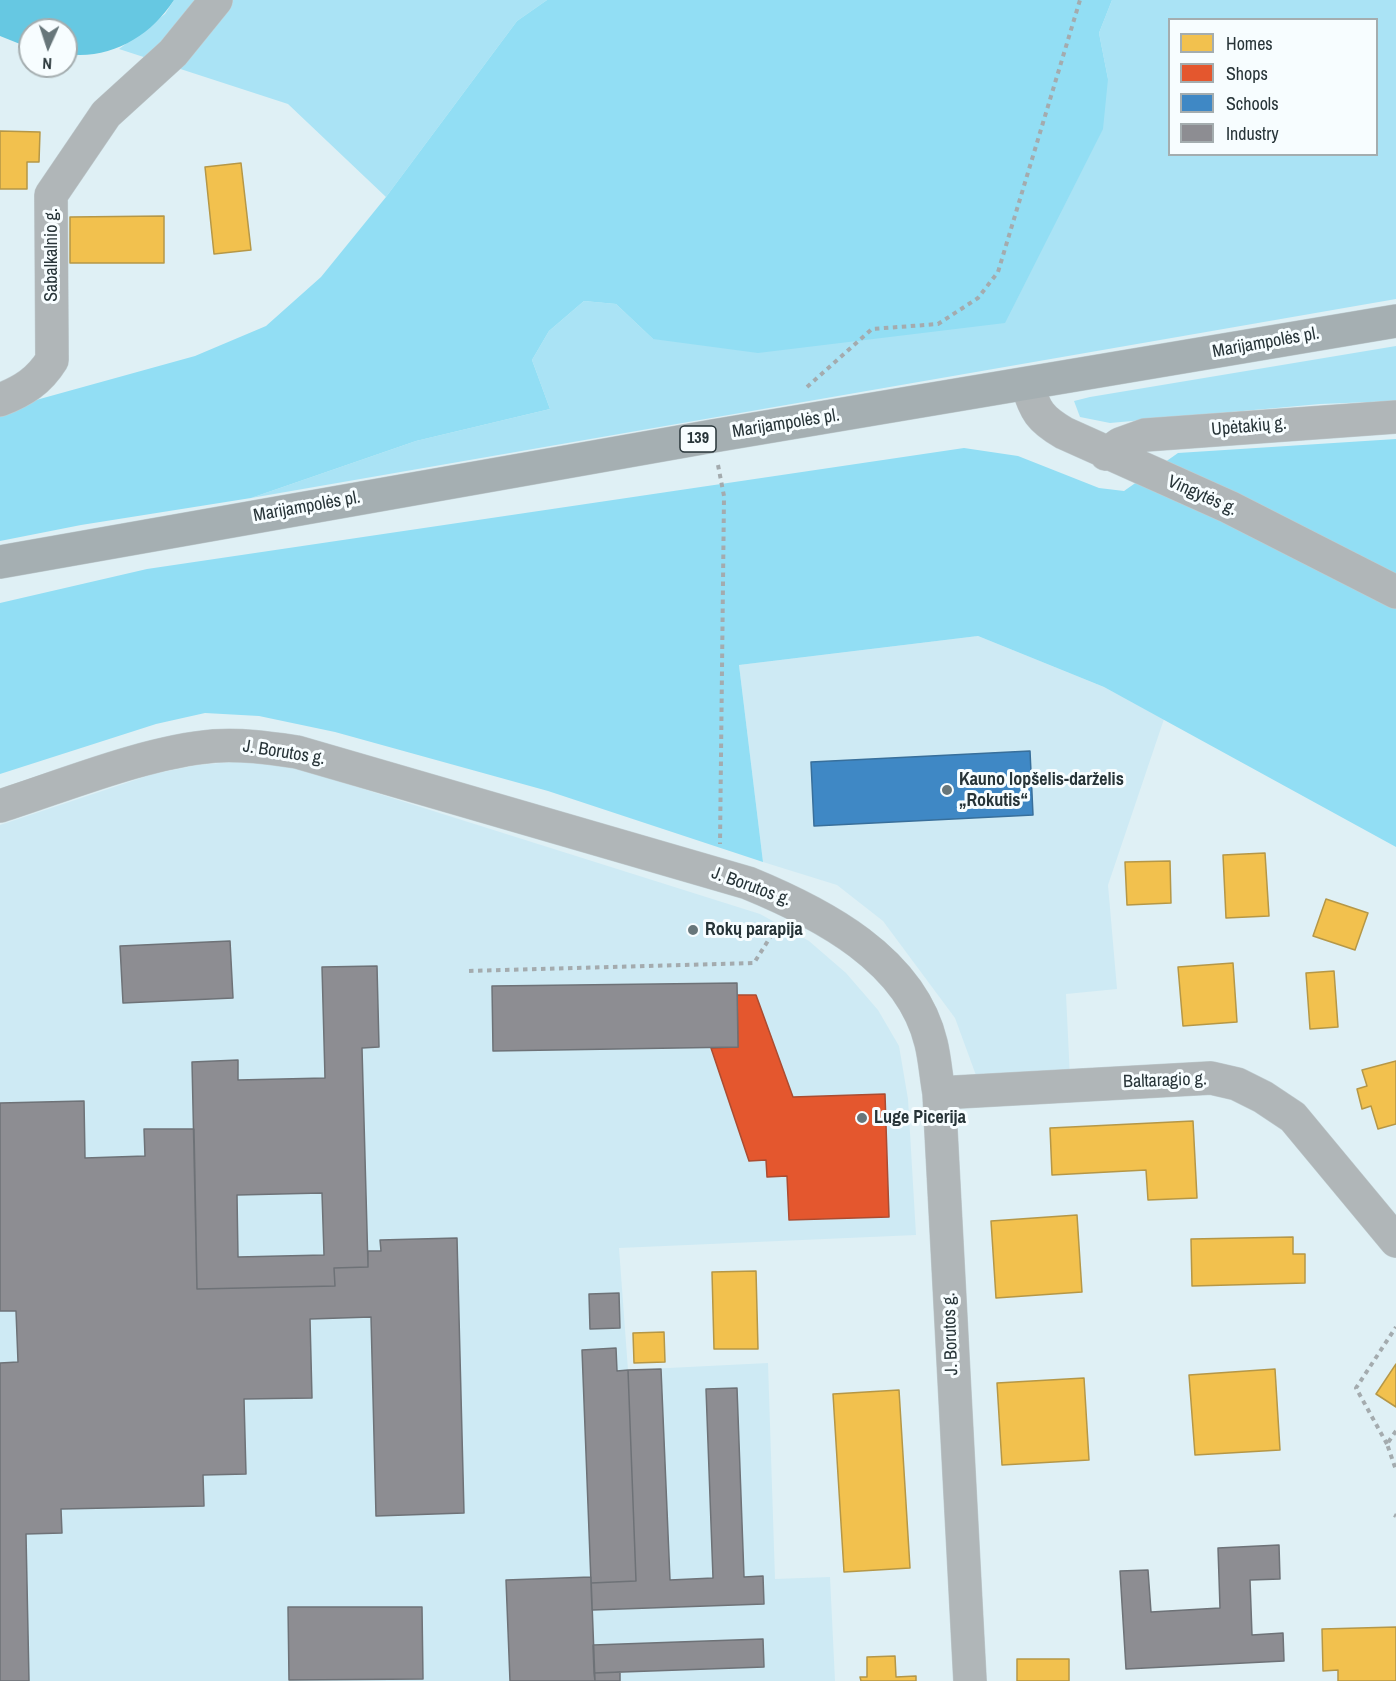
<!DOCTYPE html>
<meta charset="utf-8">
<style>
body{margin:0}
#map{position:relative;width:1396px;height:1681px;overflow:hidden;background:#dff0f5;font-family:"Archivo Narrow",sans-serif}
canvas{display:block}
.legend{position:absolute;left:1168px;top:18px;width:210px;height:138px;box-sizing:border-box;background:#f7fdff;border:2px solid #a4adaf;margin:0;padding:8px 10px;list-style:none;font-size:18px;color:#273438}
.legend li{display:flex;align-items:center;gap:12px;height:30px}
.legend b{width:30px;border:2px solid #a4adaf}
.north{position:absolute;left:18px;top:18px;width:60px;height:60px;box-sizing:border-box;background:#f7fdff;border:2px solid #a4adaf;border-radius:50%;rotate:183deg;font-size:16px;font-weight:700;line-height:24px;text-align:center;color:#273438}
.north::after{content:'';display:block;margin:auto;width:21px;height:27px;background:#67767a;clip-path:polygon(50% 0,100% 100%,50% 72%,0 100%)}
</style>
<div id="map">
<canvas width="1396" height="1681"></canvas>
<ul class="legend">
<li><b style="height:16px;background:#f2c14e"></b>Homes</li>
<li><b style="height:16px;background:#e4572e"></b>Shops</li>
<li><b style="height:16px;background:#3f88c5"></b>Schools</li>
<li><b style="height:16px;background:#8d8d92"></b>Industry</li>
</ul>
<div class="north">N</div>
</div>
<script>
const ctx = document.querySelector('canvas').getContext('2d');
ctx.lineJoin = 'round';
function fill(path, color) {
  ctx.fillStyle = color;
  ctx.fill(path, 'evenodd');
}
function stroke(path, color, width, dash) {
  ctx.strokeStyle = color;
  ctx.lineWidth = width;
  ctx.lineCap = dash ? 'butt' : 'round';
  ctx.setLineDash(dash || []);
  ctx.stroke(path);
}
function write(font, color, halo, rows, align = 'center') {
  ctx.font = font + ' "Archivo Narrow",sans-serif';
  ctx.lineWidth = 6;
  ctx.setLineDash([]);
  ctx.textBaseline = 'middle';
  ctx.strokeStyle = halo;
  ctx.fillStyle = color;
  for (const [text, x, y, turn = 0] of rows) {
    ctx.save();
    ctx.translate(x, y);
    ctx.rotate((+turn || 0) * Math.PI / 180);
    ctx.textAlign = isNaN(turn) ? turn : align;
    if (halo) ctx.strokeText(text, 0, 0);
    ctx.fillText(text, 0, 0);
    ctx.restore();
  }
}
const built = new Path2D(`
 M978 636 1104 687 1164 719 1108 885 1117 989 1066 994 1070 1078H977L955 1018 883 921 837 885 763 862 739 665Z
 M243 761 300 769 760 914 809 941 846 973 878 1010 899 1046 908 1099 916 1235 619 1248 628 1370 768 1363 775 1579 830 1577 835 1681H0V825L153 774 198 765Z`);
const green = new Path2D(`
 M174 0H547L517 21 386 197 288 104 119 49 165 14Z
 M1112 0H1396V299L251 498 416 441 550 409 532 360 549 331 584 301 616 304 653 339 1108 79 1099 33ZM1170 20H1376V154H1170Z
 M1396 346V401L1320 404 1110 423 1080 417 1074 401 1090 397Z`);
const forest = new Path2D(`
 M547 0H1112L1099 33 1108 79 1103 129 1005 323 758 353 653 339 616 304 584 301 549 331 532 360 550 409 416 441 251 498 81 525 0 541V410L195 356 266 326 321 277 386 197 517 21Z
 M1396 439V847L1104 687 978 636 739 665 763 862 548 791 335 732 259 716 205 713 156 724 0 774V603L147 569 964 448 1018 456 1099 488 1124 491 1178 453Z`);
const water = new Path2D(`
 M0 0H174C150 37 110 60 66 54V30H30V48L0 36Z`);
const homes = new Path2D(`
 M0 131 40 132 39 162H27V189H0Z
 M241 163 251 250 214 254 205 167Z
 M164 216V263H70V217Z
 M1265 853 1269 916 1226 918 1223 855Z
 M1170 861 1171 903 1127 905 1125 862Z
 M1326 899 1368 913 1355 950 1313 936Z
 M1233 963 1237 1022 1183 1026 1178 967Z
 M1334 971 1338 1027 1310 1029 1306 973Z
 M1396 1061V1124L1378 1129 1371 1106 1362 1109 1357 1089 1367 1086 1362 1070Z
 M1193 1121 1197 1198 1148 1200 1146 1170 1052 1175 1050 1128Z
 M1077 1215 1082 1292 996 1298 991 1221Z
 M1293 1237V1254H1305V1283L1192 1286 1191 1239Z
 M756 1271 758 1349H714L712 1272Z
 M664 1332 665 1362 634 1363 633 1333Z
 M1396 1364V1407L1376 1394Z
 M1275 1369 1280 1450 1195 1455 1189 1375Z
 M1084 1378 1089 1460 1002 1465 997 1383Z
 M899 1390 910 1568 844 1572 833 1394Z
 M1396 1627V1681H1338V1670L1323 1671 1322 1629Z
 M895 1656 896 1677 916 1676V1681H861L860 1677H867V1657Z
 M1017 1659H1069V1681H1017Z`);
const shops = new Path2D(`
 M737 995H756L793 1097 885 1094 889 1217 789 1220 787 1176 767 1177 766 1160 749 1161 711 1048 738 1047Z`);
const schools = new Path2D(`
 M1030 751 1033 815 814 826 811 762Z`);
const industry = new Path2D(`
 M230 941 233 998 123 1003 120 946Z
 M377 966 379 1047 362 1048 368 1267 334 1268 335 1286 197 1289 192 1062 238 1060V1080L325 1078 322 967ZM322 1193 324 1255 238 1257 237 1195Z
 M737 983 738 1047 493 1051 492 986Z
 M84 1101 85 1158 145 1156 144 1129H194L197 1289 335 1286 334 1268 368 1267V1251H381L380 1240 457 1238 464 1513 376 1516 371 1317 310 1319 312 1398 244 1399 246 1474 203 1475 204 1506 61 1509 62 1533 26 1534 29 1681H0V1363L18 1362 16 1311H0V1103Z
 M619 1293 620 1328 590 1329 589 1294Z
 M616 1348 617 1371 628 1370 636 1581 591 1583 582 1350Z
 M661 1369 670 1580 713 1578 706 1389 737 1388 744 1577 763 1576 764 1604 592 1610 591 1583 636 1581 628 1370Z
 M1279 1545 1280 1579 1250 1580 1252 1635 1283 1633 1284 1661 1126 1669 1120 1571 1148 1570 1151 1612 1220 1608 1218 1548Z
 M591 1577 595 1681H510L506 1580Z
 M288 1607H422L423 1679 289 1680Z
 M763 1639 764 1667 594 1673 593 1645Z
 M620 1672V1681H595L594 1673Z`);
const path = new Path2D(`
 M807 387 872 329 938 324 978 298 998 272 1080 0
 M718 465 724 496 720 844
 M469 971 754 963 776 928
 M1396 1431 1387 1444 1396 1470
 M1387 1444 1356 1388 1396 1327
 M1394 1515 1396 1516`);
const minor = new Path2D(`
 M1027 384C1035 411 1040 419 1064 433L1229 507 1396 592
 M0 400C23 391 39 381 52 360L51 195 106 114 173 53 216 0
 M1106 454 1120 444 1145 435 1396 417
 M0 806C66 785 145 752 214 746 242 744 269 748 297 752L748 883C821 913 911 959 931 1043 935 1059 936 1077 939 1093L970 1681
 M939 1093 1211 1078 1237 1084 1263 1097 1293 1117 1396 1241`);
const major = new Path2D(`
 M0 562 713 436 1396 321`);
const markers = [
 [947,790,6,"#67767a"],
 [693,930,6,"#67767a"],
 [862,1118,6,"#67767a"]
];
const shields = [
 [698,439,36]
];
const shieldNames = [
 ["139",698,439]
];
const streetNames = [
 ["Sabalkalnio g.",52,255,-90],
 ["Marijampolės pl.",1266,343,-10],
 ["Marijampolės pl.",786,424,-9],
 ["Upėtakių g.",1249,427,-5],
 ["Vingytės g.",1202,496,24],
 ["Marijampolės pl.",307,507,-10],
 ["J. Borutos g.",284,753,9],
 ["J. Borutos g.",751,887,20],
 ["Baltaragio g.",1165,1081,-2],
 ["J. Borutos g.",951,1334,-92]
];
const poiNames = [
 ["Kauno lopšelis-darželis",959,780],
 ["„Rokutis“",959,801],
 ["Rokų parapija",705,930],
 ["Luge Picerija",874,1118]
];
fill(built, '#ceeaf4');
fill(green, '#aae3f5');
fill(forest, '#92def4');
fill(water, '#66c8e2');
fill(homes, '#f2c14e');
stroke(homes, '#b59747', 1.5);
fill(shops, '#e4572e');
stroke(shops, '#ab4c31', 1.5);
fill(schools, '#3f88c5');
stroke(schools, '#386f9b', 1.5);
fill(industry, '#8d8d92');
stroke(industry, '#6e7277', 1.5);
stroke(minor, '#c0cdd1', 34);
stroke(major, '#c0cdd1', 34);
stroke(path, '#a4abae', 4, [4.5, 4.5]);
stroke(minor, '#b0b6b8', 33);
stroke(major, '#a5afb2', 33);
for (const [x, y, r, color] of markers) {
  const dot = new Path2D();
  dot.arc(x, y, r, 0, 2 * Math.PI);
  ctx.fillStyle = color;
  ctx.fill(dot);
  stroke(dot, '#f7fdff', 2);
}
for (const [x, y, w] of shields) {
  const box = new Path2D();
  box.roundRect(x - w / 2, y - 13, w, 26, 4.5);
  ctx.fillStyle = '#f7fdff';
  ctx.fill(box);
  stroke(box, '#273438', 1.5);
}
write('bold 16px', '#273438', null, shieldNames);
write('18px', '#273438', '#f7fdff', streetNames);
write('bold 18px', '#273438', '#f7fdff', poiNames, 'left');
</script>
